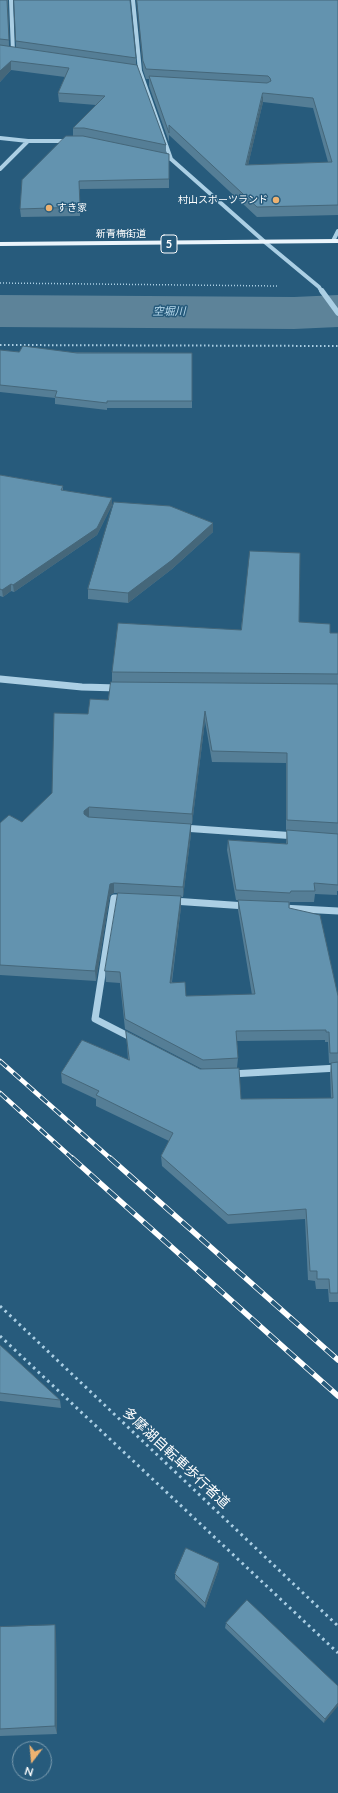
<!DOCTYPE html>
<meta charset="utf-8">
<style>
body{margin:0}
#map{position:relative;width:338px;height:1793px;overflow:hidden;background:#275b7c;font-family:Lato,sans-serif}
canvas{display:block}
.north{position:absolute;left:12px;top:1741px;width:40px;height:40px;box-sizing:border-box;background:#275b7c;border:1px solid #7d9db0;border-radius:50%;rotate:196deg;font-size:11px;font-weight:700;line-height:16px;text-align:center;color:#fff}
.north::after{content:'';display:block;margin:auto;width:14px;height:18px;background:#edb271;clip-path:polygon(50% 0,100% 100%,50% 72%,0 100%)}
</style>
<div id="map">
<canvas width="338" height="1793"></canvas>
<div class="north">N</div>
</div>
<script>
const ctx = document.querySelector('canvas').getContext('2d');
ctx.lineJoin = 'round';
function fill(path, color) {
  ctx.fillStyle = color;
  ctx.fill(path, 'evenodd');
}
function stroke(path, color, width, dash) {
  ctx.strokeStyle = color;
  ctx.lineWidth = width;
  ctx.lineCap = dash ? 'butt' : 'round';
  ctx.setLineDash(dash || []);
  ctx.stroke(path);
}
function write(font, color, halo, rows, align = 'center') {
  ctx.font = font + ' Lato,"Noto Sans JP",sans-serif';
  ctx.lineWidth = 3;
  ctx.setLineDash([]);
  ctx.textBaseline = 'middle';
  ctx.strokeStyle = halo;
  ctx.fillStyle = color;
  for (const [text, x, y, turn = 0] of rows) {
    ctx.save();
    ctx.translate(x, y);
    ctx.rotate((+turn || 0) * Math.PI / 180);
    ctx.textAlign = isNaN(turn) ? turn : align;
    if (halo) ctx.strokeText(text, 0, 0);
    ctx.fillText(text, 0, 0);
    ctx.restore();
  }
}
const river = new Path2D(`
 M0 295 294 297 338 295V327L294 329 0 327Z`);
const pathFar2 = new Path2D(`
 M0 283 278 286`);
const pathFar1 = new Path2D(`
 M0 345 338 346`);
const path = new Path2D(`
 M0 1306 338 1626
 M0 1336 338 1653`);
const minorFar2 = new Path2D(`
 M11 0 13 52
 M133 0 140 71 171 159
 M0 138 28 141H70
 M161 157 171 159 266 243 319 287 322 292
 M0 169 28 141
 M333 241 338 231`);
const minorFar1 = new Path2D(`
 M322 291 338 313`);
const minor = new Path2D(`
 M0 679 82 687 118 688
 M183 828 296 836
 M126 898H114L95 1019 134 1039
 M173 901 246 906
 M282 908 338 911
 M231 1074 338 1068`);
const major = new Path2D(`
 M338 239V243L0 246V242Z`);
const railFar1 = new Path2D(`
 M0 1061 111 1159
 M0 1093 73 1159`);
const rail = new Path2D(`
 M72 1158 338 1396
 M110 1158 338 1360`);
const wall = new Path2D(`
 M0 0H8L9 47 16 48 14 0 136 58V65L166 145V153L169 154V188L80 189V216L21 217 20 209 73 136V128L96 105 59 102 58 93 65 77 11 70 0 82Z
 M137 0H338V215L257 217 169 135V142L149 86V79H146L143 70ZM263 102 313 108 328 162 248 165Z
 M0 350 19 352 192 353V408H107V410L55 404V398L0 392Z
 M0 475 63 486V490L112 505 97 535 14 592 11 591 3 597 0 596Z
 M213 523V532L172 569 128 603 88 599V589Z
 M299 622 330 633H338V891H337V895L315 894 314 902H290L289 908 338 996V1302H329L328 1289H316L315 1281 308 1280 305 1219 228 1224 162 1166 161 1156 169 1141 96 1106V1099L62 1083 61 1073 128 1060 126 1031 200 1069H202L125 1029 120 983 106 982 105 971 118 893H114L110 895 96 981 0 975V823L22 822 52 793 88 714 108 700 112 682V672L241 630ZM205 721 212 762 286 763V830H287L286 844 228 840 227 850 236 900H238V910L252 995 186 996 172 982 181 907V897H183L191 834V824H192ZM325 1040V1042H328L329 1063H331L330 1073 331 1098 241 1099 237 1068 238 1058 237 1041Z
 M0 1345 60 1400 61 1408 0 1401Z
 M219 1568 205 1608 175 1579V1574Z
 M226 1623 338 1686 324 1723 225 1628Z
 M0 1627 56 1633 57 1734 0 1736Z`);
const shadedWall = new Path2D(`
 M11 61V70L0 82V71Z
 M263 93V102L246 174V165Z
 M112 498V505L97 535 14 592 13 585Z
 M213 523V532L172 569 128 603V593Z
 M11 584V591L3 597 2 590Z
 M205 711V721L192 824V814Z
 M89 807V817L84 821V811Z
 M191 824V834L183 897V887Z
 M114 883V893L110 895 96 981 95 971 110 884Z
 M181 896V907L170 993V983Z
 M219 1563V1568L205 1608V1603Z
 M55 1625 56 1633 57 1734 55 1726Z
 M338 1703V1706L324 1723 325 1719Z`);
const building = new Path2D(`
 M0 0H7L9 40 0 39Z
 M14 0H130L136 58 16 41Z
 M137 0H338V205L257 207 169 125V133L149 76 267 83 271 81 270 78 268 76 146 69 143 61ZM263 93 313 98 332 162 246 165Z
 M0 45 137 65 166 145 84 128H73L105 96 58 93 69 68 11 61 0 71Z
 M66 136H83L169 154V179L79 181 80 207 20 209 22 180Z
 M23 346 77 353H192V401H107V403L55 397 57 391 0 385V350L19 352Z
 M0 475 63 486 61 490 112 498 97 528 13 585 11 584 2 590 0 589Z
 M114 502 170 506 213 523 172 560 128 593 88 589Z
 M250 551 300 553 299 622 330 624V633H338V674L112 672 118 623 241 630Z
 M111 682 338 684V823L287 820V753L212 751 205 711 192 814 89 807 84 811V814L88 817 191 824 183 887 114 883 110 884 95 971 0 965V823L9 815 22 822 52 793 54 713 88 714 90 699 108 700Z
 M287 830 338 834V885L314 883 315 891H291L290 893 236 890 228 840 287 844Z
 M118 893 181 896 170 983 185 982 186 996 255 994 238 900 289 902V908L320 915 338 996V1053H330L329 1032H326V1030L236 1031 238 1058 203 1060 125 1019 120 972 105 971Z
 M126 1031 200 1069 239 1068 241 1099 333 1098 331 1063 338 1062V1293H330L329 1279H317V1271H310L306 1209 228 1215 161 1156 173 1133 96 1095 99 1091 61 1073 82 1040 129 1060Z
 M0 1345 60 1400 0 1393Z
 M186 1548 219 1563 205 1603 175 1574Z
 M247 1600 338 1686V1703L325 1719 226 1623Z
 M55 1625V1726L0 1729V1627Z`);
const markers = [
 [276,200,4,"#edb271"],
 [49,208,4,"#edb271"]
];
const farPoinames = [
 ["村山スポーツランド",268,200],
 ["すき家",57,208,"left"]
];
const farStreetnames = [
 ["新青梅街道",121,234]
];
const shields = [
 [169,244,16]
];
const shieldNames = [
 ["5",169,244]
];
const farWaternames = [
 ["空堀川",169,311]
];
const nearStreetnames = [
 ["多摩湖自転車歩行者道",176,1458,43]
];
fill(river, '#5d8399');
stroke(pathFar2, '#abcfe4', 1.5, [1, 2]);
stroke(pathFar1, '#abcfe4', 2, [1.5, 2.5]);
stroke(path, '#abcfe4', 3, [2.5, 4]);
stroke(minorFar2, '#abcfe4', 4);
stroke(minorFar1, '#abcfe4', 5.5);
stroke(minor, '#abcfe4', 7);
fill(major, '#ebf5fc');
stroke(railFar1, '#fff', 4.5);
stroke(rail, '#fff', 5.5);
stroke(railFar1, '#275b7c', 3, [9]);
stroke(rail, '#275b7c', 4, [12]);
fill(wall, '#557e96');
fill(shadedWall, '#45677a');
fill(building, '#6393af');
stroke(building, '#45677a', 1);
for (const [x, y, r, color] of markers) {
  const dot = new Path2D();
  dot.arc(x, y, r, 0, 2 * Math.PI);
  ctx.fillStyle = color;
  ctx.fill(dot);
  stroke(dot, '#275b7c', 1.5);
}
write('10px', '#fff', '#275b7c', farPoinames, 'right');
write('10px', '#fff', '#275b7c', farStreetnames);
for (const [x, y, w] of shields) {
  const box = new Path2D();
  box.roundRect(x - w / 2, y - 9, w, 18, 3);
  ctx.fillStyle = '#275b7c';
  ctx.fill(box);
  stroke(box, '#fff', 1);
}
write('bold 11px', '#fff', null, shieldNames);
write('italic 11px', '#b6d9ec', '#275b7c', farWaternames);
write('14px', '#fff', '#275b7c', nearStreetnames);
</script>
